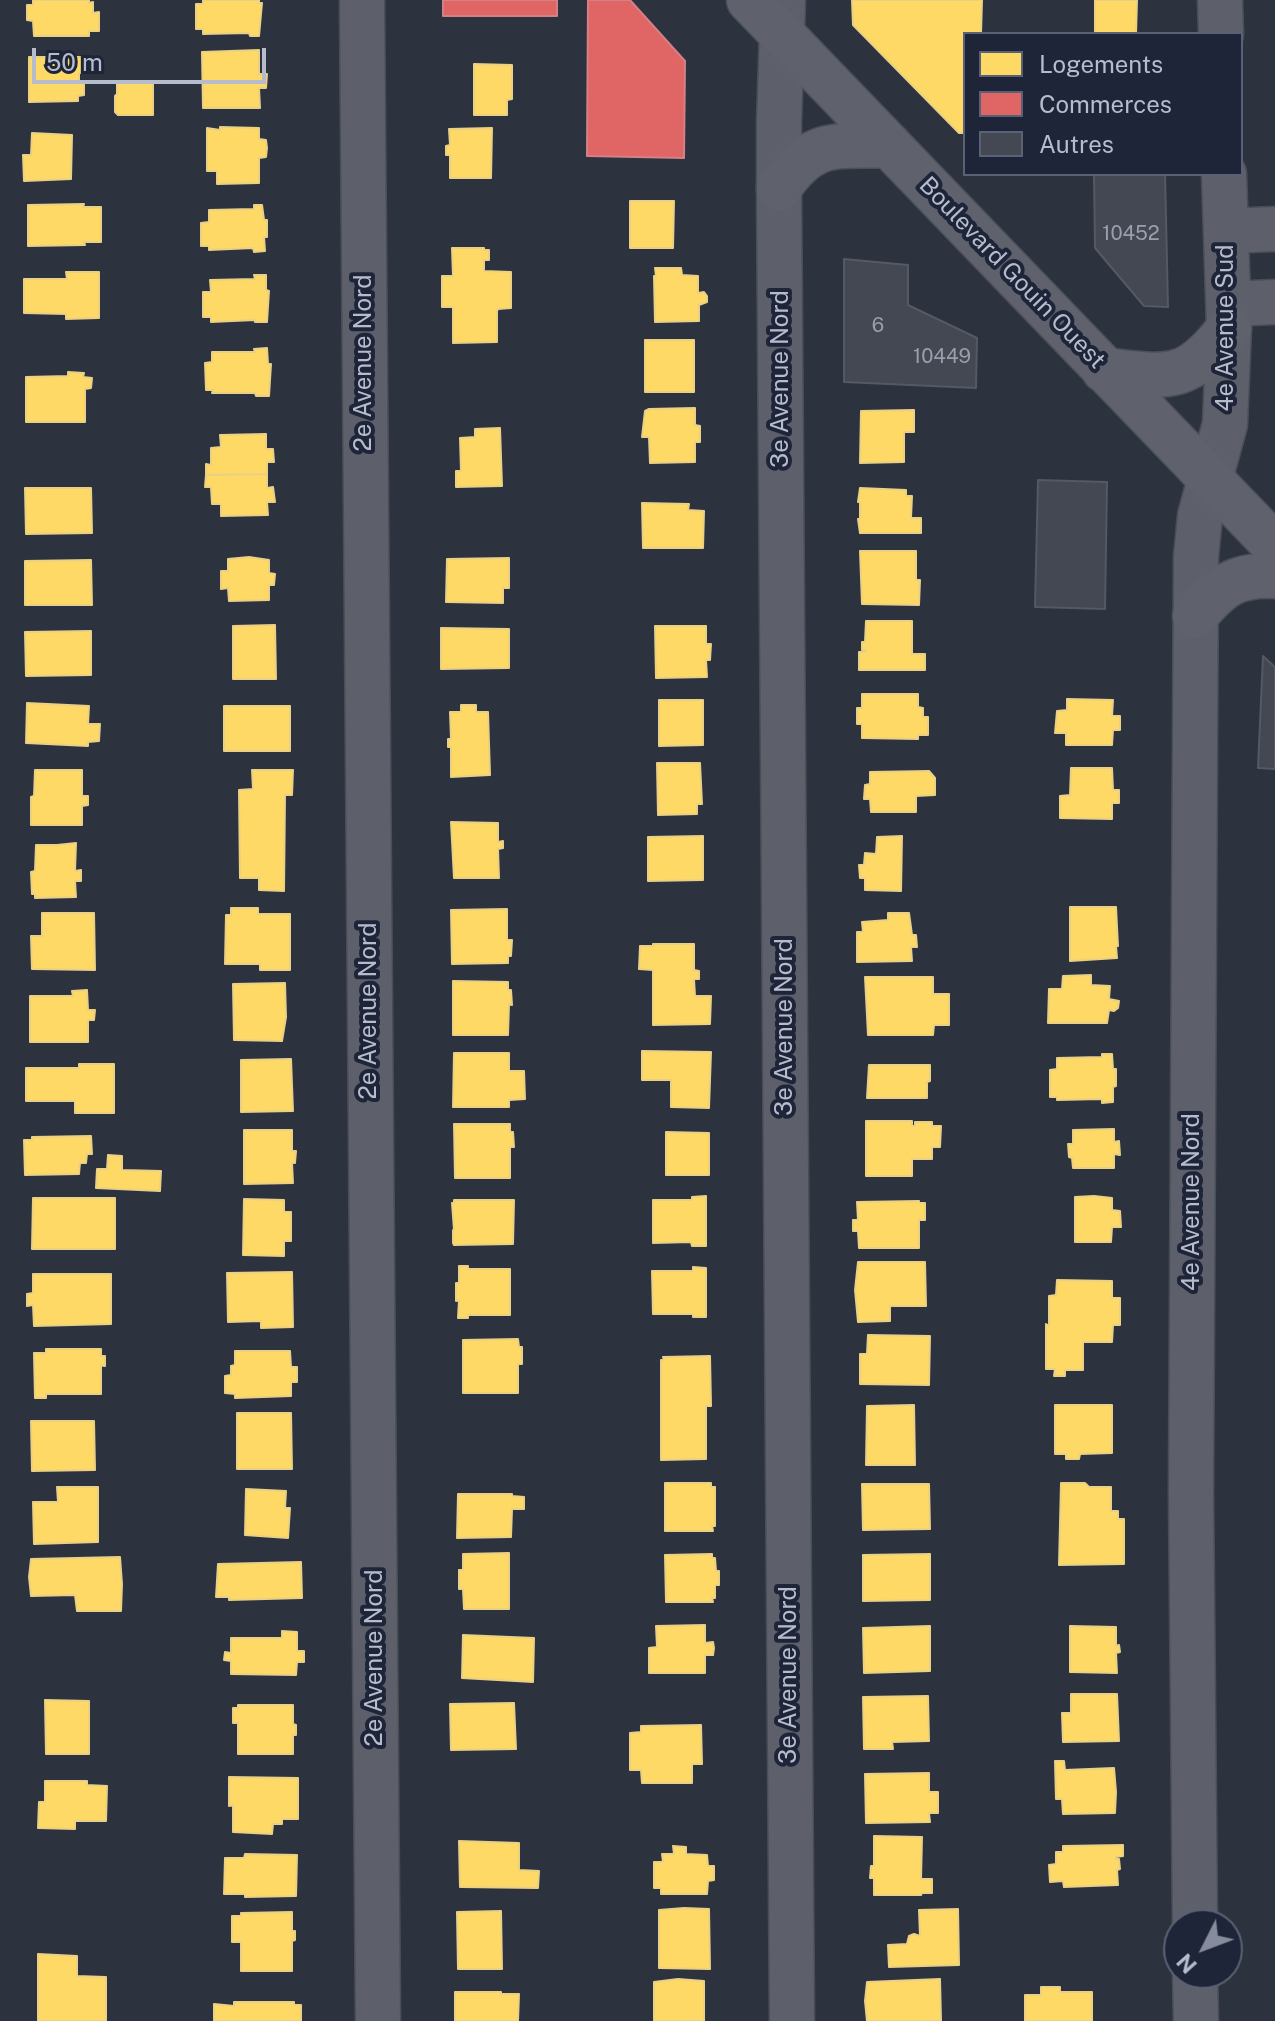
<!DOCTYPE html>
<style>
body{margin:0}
#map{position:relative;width:1275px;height:2021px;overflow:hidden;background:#2c323e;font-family:"Public Sans",sans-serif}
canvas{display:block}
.legend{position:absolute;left:963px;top:32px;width:280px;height:144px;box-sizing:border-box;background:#1e2539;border:2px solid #5b6174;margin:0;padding:10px 14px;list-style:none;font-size:24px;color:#b7bccd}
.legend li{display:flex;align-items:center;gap:16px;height:40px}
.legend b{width:40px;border:2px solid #5b6174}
.north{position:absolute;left:1163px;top:1909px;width:80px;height:80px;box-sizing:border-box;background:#1e2539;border:2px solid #5b6174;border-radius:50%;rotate:228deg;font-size:22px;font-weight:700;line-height:32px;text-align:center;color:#b7bccd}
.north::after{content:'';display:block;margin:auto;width:28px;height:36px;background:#868c9b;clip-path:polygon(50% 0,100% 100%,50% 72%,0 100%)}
.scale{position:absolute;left:32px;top:48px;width:234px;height:36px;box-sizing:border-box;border:4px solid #b7bccd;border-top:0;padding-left:10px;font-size:24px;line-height:28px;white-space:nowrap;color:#b7bccd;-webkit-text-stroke:6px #1e2539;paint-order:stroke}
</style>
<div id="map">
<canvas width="1275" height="2021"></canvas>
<ul class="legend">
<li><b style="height:22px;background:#ffd966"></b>Logements</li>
<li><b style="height:22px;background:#e06666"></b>Commerces</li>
<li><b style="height:22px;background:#444853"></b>Autres</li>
</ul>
<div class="north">N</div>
<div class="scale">50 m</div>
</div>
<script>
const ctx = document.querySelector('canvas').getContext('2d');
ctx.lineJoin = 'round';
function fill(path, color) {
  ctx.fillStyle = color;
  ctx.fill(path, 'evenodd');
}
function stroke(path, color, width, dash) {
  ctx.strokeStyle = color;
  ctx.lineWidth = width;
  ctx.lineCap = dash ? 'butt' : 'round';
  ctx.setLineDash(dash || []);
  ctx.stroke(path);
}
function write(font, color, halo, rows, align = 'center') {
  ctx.font = font + ' "Public Sans",sans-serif';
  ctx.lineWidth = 8;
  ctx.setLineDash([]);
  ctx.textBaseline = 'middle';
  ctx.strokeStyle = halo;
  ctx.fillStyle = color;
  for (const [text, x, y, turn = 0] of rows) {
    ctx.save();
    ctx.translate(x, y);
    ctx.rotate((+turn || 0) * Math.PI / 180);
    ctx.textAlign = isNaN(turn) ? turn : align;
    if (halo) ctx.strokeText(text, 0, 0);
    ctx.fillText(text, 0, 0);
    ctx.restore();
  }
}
const homes = new Path2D(`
 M33 0H89V3L93 2V13L99 12V31H89V36H34L33 21 27 20V5H33Z
 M203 0H259V3H262L259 36H250L249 33 203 34V29H196V4H203Z
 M852 0H982L981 34H965V133H959L853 25Z
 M1095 0H1137L1136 34H1095Z
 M259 50V74H267L266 88H259L260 108H203L202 52Z
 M29 57H85V73H79V81H84V95L78 96V101L29 102Z
 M474 64 512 65V99L507 100V115H474Z
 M117 83H153V115H118L115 112V96L117 94Z
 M220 127 259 128V139L266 140 267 148 266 157 259 158V183L217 184V171H207V128L220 130Z
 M492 128 491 178H450V155H446V146L450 145 449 129Z
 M32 133 72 135 71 179 24 181 23 155H31Z
 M630 201H674L673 248H630Z
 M84 204 83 207H101V242H84L85 245 28 246V205Z
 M254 205H262L264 220H267V237H264L265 251 254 252 253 248 209 250V246H201V223L209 222V210L254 209Z
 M452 248H484V250H489V260H484V271L511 272V308L498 309 497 311V342L453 343V307H442V276H453Z
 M655 268H681L682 275 698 276V293L704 292 707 296V302L699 305V321L655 322 654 276H656Z
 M66 272H99V318L66 319V314L24 313V279H67Z
 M254 275H266V290L269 291 267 322H255V320L211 322V317H203V292H211L210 280 255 279Z
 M645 340H694V392H645Z
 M267 348 268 364H271L269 396H256L255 393H212L213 390H206L205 363 212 362V352H255L254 349Z
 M68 372 84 373 83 377 92 378 91 388 85 389V422H26V377L68 376Z
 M695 408V425L700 426V442H695V462L650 463 649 437H642L645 411 649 409Z
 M914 410V432H904V462L860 463 861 411Z
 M500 428 502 486 456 487V471H461L460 438 475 437V429Z
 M266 434V449H273L274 462H267V474L206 475V464L211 465V448L221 447 220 435Z
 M267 474V488L273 487 275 502H267L268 515 221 516V504H212L211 487H205L206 475Z
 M25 488H91L92 533 26 534Z
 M860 488 906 490V496H912L911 518H921V533H860L858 519H860V502H858Z
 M642 503 689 504 688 510 704 511 703 548H643Z
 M860 551H916V580H920L919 605 862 604Z
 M249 557 269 560V573L275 574 274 585H269V600L229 601 228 588 221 589V571H228V559Z
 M509 558V588H503V603L446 602 447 559Z
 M91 560 92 605H25V561Z
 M866 621H912V654H925V670H859V652H866L865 650H862V642H865Z
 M275 625 276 679H233V626Z
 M655 626H706V644H711L710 660H706L707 677 656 678Z
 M441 628 509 629V668L441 669Z
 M91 631V675L26 676 25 632Z
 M862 694H918V707L923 708V717H928V735H918V739L862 738V724H857V708H862Z
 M1067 699 1113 700 1112 716H1120V730H1113L1112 745H1066V733H1055L1057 711 1067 710Z
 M659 700H703V745L659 746Z
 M27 703 89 706 88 724H100L99 741 88 742V746L26 743Z
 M461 705H476V712H488L490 775 451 777V747H448V739H451L450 712H461Z
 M224 706H290V751H224Z
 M657 763H700L702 804H697V814L658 815Z
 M1071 768H1112L1113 790H1119V803H1112V819L1060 818V796L1070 795Z
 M35 770H82V796H88V805L82 806V825H31V797L34 796Z
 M252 770H293L292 795H285L284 891 259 890V878H240L239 790 253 789Z
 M929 771 935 778V795L916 796V812H871L870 799H864L865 785 870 784V772Z
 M451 822 498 823V842L503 841V848L498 849 499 878H454Z
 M703 836V880L648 881V837Z
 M902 836 901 891 865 890V878H860L859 865H864L865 853 876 854 877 837Z
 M76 843 75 871 81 870V881H75L76 897 35 898V894H32L31 872 35 871 36 845H57Z
 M1070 907H1116L1118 946H1116L1117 958 1070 961Z
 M231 908H258V914H290V970H260V964H225L226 915H231Z
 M507 909V940H512L511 956H508V963L452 964 451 910Z
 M42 913H94L95 970 32 969 31 936H42Z
 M888 913H909L912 935H916L917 947H911L912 961 857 962V932H863L862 922 888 920Z
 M653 944H694V970L699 971V979H694L695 996H711L710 1024 653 1025V970L639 969 640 946H653Z
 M1091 975V985L1110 986 1109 999 1119 1001 1118 1008 1114 1011 1109 1010 1107 1023H1048L1049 989H1062L1063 976Z
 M865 977H933V994H949V1025H934L933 1035H868Z
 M453 981 508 982V990H511L512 1005 509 1004 508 1035H453Z
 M285 983 286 1017 282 1041 234 1040 233 984Z
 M87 990 88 1010H95L94 1020H88V1042H30V996H73L72 991Z
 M642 1051 711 1052 709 1108 671 1107V1080H642Z
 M454 1053H509V1071H524L525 1099 509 1100V1107H453Z
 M1102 1054H1112L1113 1069H1116V1086L1113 1087V1102L1102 1103V1099L1057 1100V1097H1050V1070L1057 1069V1058L1102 1057Z
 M291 1059 293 1111 241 1112V1060Z
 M79 1064H114V1113H75V1101H26V1068H79Z
 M869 1065H930V1081L927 1082V1098H867Z
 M866 1121H912V1126H915V1122H932V1126H941L940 1147H932V1159H912V1176H866Z
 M454 1124H510V1132H513L514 1147H510V1178H455Z
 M1114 1129V1142L1119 1141 1120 1155 1114 1154V1168H1073L1072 1158 1069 1157 1068 1144H1073V1130Z
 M244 1130H292V1151H296L295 1163H292L293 1183 244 1184Z
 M666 1132 709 1133V1175H666Z
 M91 1136 92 1154H87L86 1163H80L79 1174 25 1175 24 1140H32V1137Z
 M108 1155 122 1156V1170L161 1171 160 1191 96 1188 97 1169H107Z
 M706 1196V1246H692L691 1242 653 1243V1200H692V1197Z
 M1094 1196 1112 1198V1210L1120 1211 1121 1227H1112L1111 1242H1075V1197Z
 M33 1198H115V1249H32Z
 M244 1199 284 1200V1212H291V1241H284V1256L243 1255Z
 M454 1200H514L513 1244 454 1245 453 1243V1230H454L452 1203H454Z
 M919 1201V1203H925V1220H919V1248H859L858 1231H853V1220H858L857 1202Z
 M858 1262H925L926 1306H890V1321L858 1322 855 1290Z
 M459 1266H468V1269H510V1315H468V1318H458L459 1300 456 1301V1283H459Z
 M693 1267 706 1268V1317H693V1314H653L652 1271H693Z
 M292 1272 293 1327 261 1328V1321L228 1322 227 1273Z
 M33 1274H111V1324L34 1326 33 1305 27 1306V1294L33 1293Z
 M1057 1280 1112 1281V1298H1120V1325H1113L1112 1342H1083V1370H1065V1376H1054L1055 1369H1046V1324L1049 1326V1296L1056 1295Z
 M868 1335 930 1336 929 1385 860 1384V1354H867Z
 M518 1339 519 1347H522V1364H518V1393H463V1340Z
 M46 1349H101V1356H105V1366L101 1365V1394H46V1398H35L34 1353H46Z
 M235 1351H290L291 1367H297V1382H291V1396L235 1398V1394L225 1393V1376L231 1375V1366L235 1365Z
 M710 1356 711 1406H706V1459L661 1460V1360H664L663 1357Z
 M914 1405 915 1465H866L867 1406Z
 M1055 1405H1112V1453L1080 1454 1079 1459H1066V1454H1055Z
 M237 1413H291L292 1469H237Z
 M31 1421H94L95 1470 32 1471Z
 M665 1483H711V1487H715V1526H712L713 1531H665Z
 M1061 1483H1085L1089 1487H1111V1511H1118V1519H1124V1564L1059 1565Z
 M862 1484H929L930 1529 863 1530Z
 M57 1487H98V1542L34 1544 33 1502H58Z
 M246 1489 286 1491 285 1508H290L288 1538 245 1535Z
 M458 1494H512V1496L524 1497V1509H512L511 1537 457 1538Z
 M509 1553V1609H464L463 1589H459V1570H463V1554Z
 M712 1554V1558H715L716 1571H719V1585H715V1598H712L713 1602H666L665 1555Z
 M930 1554V1600L863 1601V1555Z
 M120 1557 122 1584 121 1611H77L75 1595 31 1596 29 1577 31 1559Z
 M301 1562 302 1598 229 1600V1597H216L218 1564Z
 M705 1625V1643L713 1642 714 1648 713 1655H705V1673H649V1648L657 1647 656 1626Z
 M930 1626V1671L864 1673 863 1628Z
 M1070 1626 1116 1627V1646L1119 1645 1120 1652 1116 1653 1117 1673 1070 1672Z
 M282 1631 297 1632V1651H304V1662H297L296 1675 231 1674V1661L224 1660 225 1652 231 1653V1638H282Z
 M463 1635 534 1638 533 1682 462 1678Z
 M1071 1694H1117L1119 1741 1063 1742 1062 1713H1071Z
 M928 1696 929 1741 892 1742 893 1749H864L863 1697Z
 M45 1700 89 1701V1754H46Z
 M514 1703 516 1749 451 1750 450 1704Z
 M238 1705H293V1724L296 1725V1735H293V1754H238V1723H233V1708H238Z
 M701 1725 702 1764H692V1783H642L641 1770H630V1733L641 1732V1726Z
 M1055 1761H1064L1065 1770 1114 1768 1116 1792 1115 1813 1063 1814 1062 1799H1056Z
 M929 1773V1792H938V1813H929L930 1822 866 1823 865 1774Z
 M229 1777 298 1778V1819H282V1824H273L272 1834 233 1832V1805L229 1806Z
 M45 1781H87V1785L107 1786 106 1821H75V1829L38 1828 39 1802H45Z
 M874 1836 922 1837 921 1879H932V1893H922L921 1895H874V1878H870L871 1866H874Z
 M459 1841 519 1843V1870L539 1871 538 1888 460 1887Z
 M1123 1845V1856L1116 1857V1859H1119L1120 1869 1117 1870 1118 1885 1064 1887 1063 1881 1050 1882 1049 1865 1056 1864V1852H1063V1846Z
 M673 1846 686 1847V1854L707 1855 708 1866H714V1880L708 1881 707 1894H661V1888H654V1862H663L662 1854H674Z
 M245 1854 297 1855 296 1896 245 1897V1894H224L225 1858H244Z
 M684 1908 709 1909 710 1969 659 1968V1910Z
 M958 1909 959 1965 889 1967 888 1945 907 1944 909 1936 914 1934 920 1936 919 1910Z
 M501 1911 502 1969H458L457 1912Z
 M292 1912V1931H295V1940L292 1941V1971H241V1942H232V1916H241V1913Z
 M38 1954 77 1956V1976L106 1977V2021H38Z
 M678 1979 704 1981V2021H654V1982Z
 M940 1979 941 2021H867L865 2001 867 1982Z
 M1041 1987H1060V1992H1092V2021H1025V1995H1041Z
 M455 1992H501V1994H519L518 2021H455Z
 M234 2002H294V2005H301V2021H214V2004L234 2006Z`);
const shops = new Path2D(`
 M443 0H557V16H443Z
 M588 0H630L685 61 684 158 587 156Z`);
const building = new Path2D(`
 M1094 174H1165L1168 307 1144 306 1095 248Z
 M844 259 908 265V305L977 338 976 388 844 382Z
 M1038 480 1107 482 1105 609 1035 607Z
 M1263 656 1275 667V769L1258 768Z`);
const minor = new Path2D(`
 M362 0 378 2021
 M783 0 779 124V188L792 2021
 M1220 0 1221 34
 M1226 231 1275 229
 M1229 304 1275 302
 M1195 1925 1191 1492 1196 557 1200 516 1225 424 1229 328 1224 174
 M1195 1973 1196 2021`);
const major = new Path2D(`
 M749 0 1275 546
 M779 188C813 138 835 147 889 145
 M1104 370C1168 377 1187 384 1229 328
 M1195 616C1220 587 1234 574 1275 576`);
const numberNames = [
 ["10452",1131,234],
 ["6",878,326],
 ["10449",942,357]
];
const streetNames = [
 ["Boulevard Gouin Ouest",1012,273,46],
 ["4e Avenue Sud",1226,328,-90],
 ["2e Avenue Nord",364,363,-90],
 ["3e Avenue Nord",781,379,-90],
 ["2e Avenue Nord",369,1011,-90],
 ["3e Avenue Nord",785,1027,-90],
 ["4e Avenue Nord",1192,1202,-90],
 ["2e Avenue Nord",375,1658,-90],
 ["3e Avenue Nord",789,1675,-90]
];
fill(homes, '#ffd966');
stroke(homes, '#e9d085', 2);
fill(shops, '#e06666');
stroke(shops, '#d48085', 2);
fill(building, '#444853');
stroke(building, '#545964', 2);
stroke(minor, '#494d56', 47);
stroke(major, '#4a4f59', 47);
stroke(minor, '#5d606a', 44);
stroke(major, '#5f626c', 44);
write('20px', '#9a9fae', null, numberNames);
write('24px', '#b7bccd', '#1e2539', streetNames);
</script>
